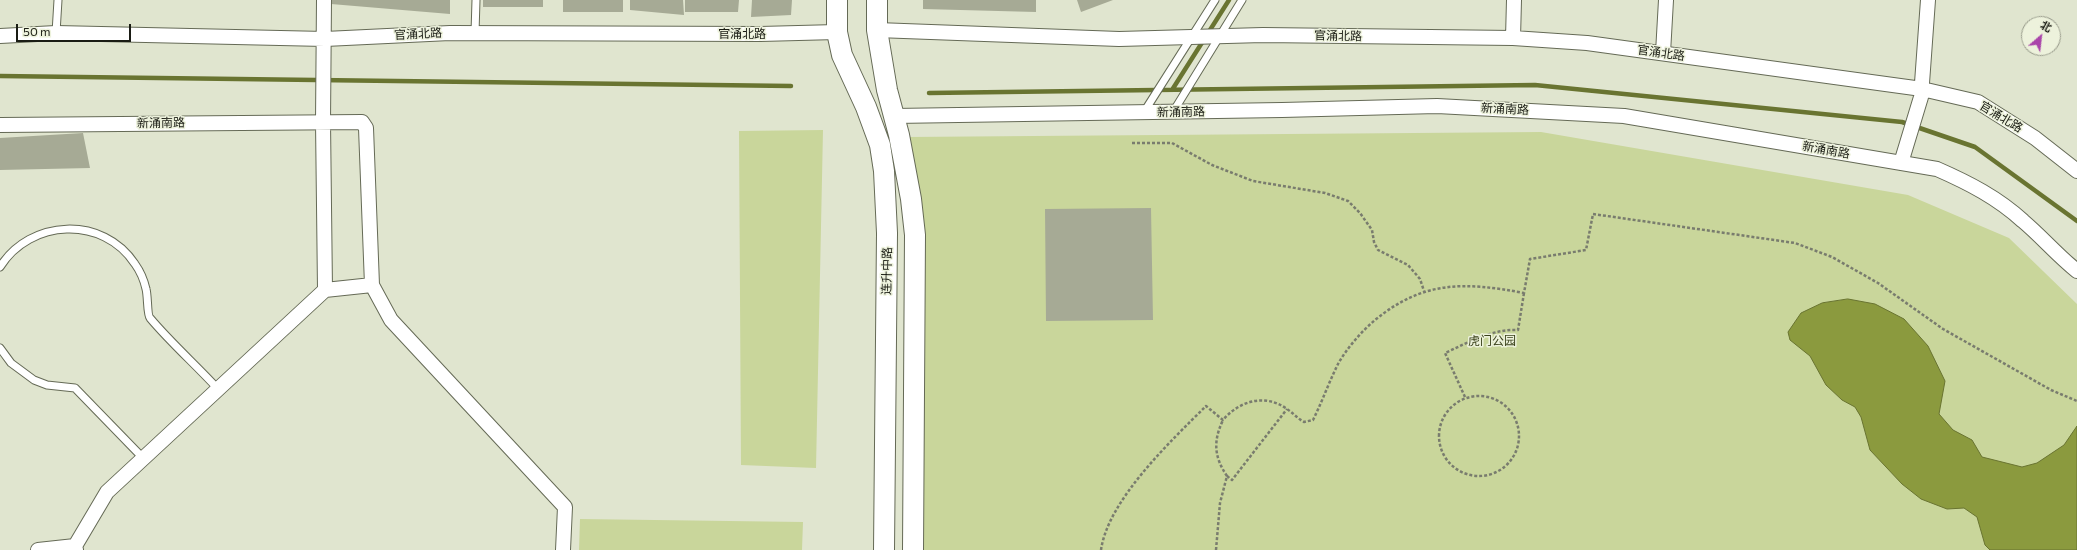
<!DOCTYPE html>
<meta charset="utf-8">
<style>
body{margin:0}
#map{position:relative;width:2077px;height:550px;overflow:hidden;background:#e0e5cf;font-family:Commissioner,"Noto Sans SC",sans-serif}
canvas{display:block}
.north{position:absolute;left:2021px;top:16px;width:40px;height:40px;box-sizing:border-box;background:#edf2dc;border:1px solid #999c8c;border-radius:50%;rotate:28deg;font-size:11px;font-weight:700;line-height:16px;text-align:center;color:#1a1c14}
.north::after{content:'';display:block;margin:auto;width:14px;height:18px;background:#aa45aa;clip-path:polygon(50% 0,100% 100%,50% 72%,0 100%)}
.scale{position:absolute;left:16px;top:24px;width:115px;height:18px;box-sizing:border-box;border:2px solid #1a1c14;border-top:0;padding-left:5px;font-size:12px;line-height:14px;white-space:nowrap;color:#1a1c14;-webkit-text-stroke:3px #edf2dc;paint-order:stroke}
</style>
<div id="map">
<canvas width="2077" height="550"></canvas>
<div class="north">北</div>
<div class="scale">50 m</div>
</div>
<script>
const ctx = document.querySelector('canvas').getContext('2d');
ctx.lineJoin = 'round';
function fill(path, color) {
  ctx.fillStyle = color;
  ctx.fill(path, 'evenodd');
}
function stroke(path, color, width, dash) {
  ctx.strokeStyle = color;
  ctx.lineWidth = width;
  ctx.lineCap = dash ? 'butt' : 'round';
  ctx.setLineDash(dash || []);
  ctx.stroke(path);
}
function write(font, color, halo, rows, align = 'center') {
  ctx.font = font + ' Commissioner,"Noto Sans SC",sans-serif';
  ctx.lineWidth = 3;
  ctx.setLineDash([]);
  ctx.textBaseline = 'middle';
  ctx.strokeStyle = halo;
  ctx.fillStyle = color;
  for (const [text, x, y, turn = 0] of rows) {
    ctx.save();
    ctx.translate(x, y);
    ctx.rotate((+turn || 0) * Math.PI / 180);
    ctx.textAlign = isNaN(turn) ? turn : align;
    if (halo) ctx.strokeText(text, 0, 0);
    ctx.fillText(text, 0, 0);
    ctx.restore();
  }
}
const green = new Path2D(`
 M823 130 816 468 741 465 739 131Z
 M1541 132 1908 195 2009 238 2077 304V550H907V137Z
 M580 519 803 522 802 550H579Z`);
const water = new Path2D(`
 M1848 299 1875 304 1904 319 1928 346 1945 381 1939 414 1953 430 1972 440 1982 457 2022 467 2037 463 2064 445 2077 426V550H1990L1985 545 1977 517 1964 508 1947 509 1921 499 1902 484 1870 450 1861 417 1855 407 1842 400 1826 385 1810 356 1790 340 1788 332 1801 313 1822 303Z`);
const stream = new Path2D(`
 M0 76 791 86
 M1172 90 1229 0
 M929 93 1535 85 1902 122 1975 147 2077 221`);
const building = new Path2D(`
 M331 0H450V14L331 4Z
 M483 0H543V7H483Z
 M563 0H623V12H563Z
 M630 0H683L684 15 630 10Z
 M685 0H739L738 12H685Z
 M752 0H792L791 15 751 17Z
 M923 0H1036V12L923 9Z
 M1077 0H1113L1081 12Z
 M83 133 90 168 0 170V138Z
 M1151 208 1153 320 1046 321 1045 209Z`);
const path = new Path2D(`
 M1132 143H1172L1212 165 1253 181 1325 193 1348 201 1360 213 1372 230 1374 242 1378 250 1408 265 1420 279 1424 291
 M1439 436a40 40 0 1 1 80 0a40 40 0 1 1-80 0Z
 M1465 397 1445 353C1469 342 1492 329 1518 330L1524 293
 M1227 476 1232 480 1287 409
 M1101 550C1108 500 1171 441 1206 406L1223 420C1239 401 1265 393 1287 409 1293 413 1297 418 1304 422L1313 420C1322 402 1329 382 1338 364 1347 348 1361 332 1375 320 1424 280 1465 282 1524 293L1530 259 1586 250 1593 214 1795 243 1832 257 1878 283 1943 329 2051 390 2077 401
 M1216 550 1220 503 1227 476C1214 457 1213 441 1223 420`);
const service = new Path2D(`
 M56 33 58 0
 M475 33 476 0
 M1144 112 1215 0
 M1173 112 1242 0
 M0 267C30 219 103 215 135 264 140 271 144 280 146 289 148 296 147 315 150 318 171 343 196 365 218 389
 M0 348 11 363 34 380 47 385 75 388 143 458`);
const minor = new Path2D(`
 M324 0 323 122 325 290
 M877 30 1119 39 1263 35 1513 38 1587 43 1922 89 1978 102 2035 138 2077 171
 M0 36 56 33 325 39 450 33 760 34 837 32
 M1513 38 1514 0
 M1663 53 1666 0
 M894 116 1282 110 1437 106 1624 116 1937 169C1969 183 1998 198 2023 221 2042 237 2058 256 2077 271
 M0 125 362 122 366 128 372 285
 M1901 163 1921 97 1928 0
 M38 550 75 546
 M76 550 75 546 107 492 325 290 372 285 391 320 565 507 563 550`);
const secondary = new Path2D(`
 M837 0V32L842 55 866 107 880 145 884 171 887 233 884 550
 M877 0V30L887 90 899 135 911 199 915 235 913 550`);
const streetNames = [
 ["官涌北路",418,34,-3],
 ["官涌北路",742,34],
 ["官涌北路",1338,36,1],
 ["官涌北路",1661,53,8],
 ["新涌南路",1505,109,3],
 ["新涌南路",1181,112,-1],
 ["官涌北路",2001,117,31],
 ["新涌南路",161,123,-1],
 ["新涌南路",1826,150,10],
 ["连升中路",887,271,-89]
];
const parkNames = [
 ["虎门公园",1492,341]
];
fill(green, '#c9d69b');
fill(water, '#8b9a3e');
stroke(water, '#697431', 1);
stroke(stream, '#697431', 4.5);
fill(building, '#a6aa95');
stroke(service, '#656a56', 9);
stroke(minor, '#656a56', 16);
stroke(secondary, '#656a56', 22);
stroke(path, '#797c6e', 2.5, [3, 2]);
stroke(service, '#fff', 7);
stroke(minor, '#fff', 14);
stroke(secondary, '#fff', 20);
write('12px', '#1a1c14', '#edf2dc', streetNames);
write('12px', '#3a411a', '#edf2dc', parkNames);
</script>
